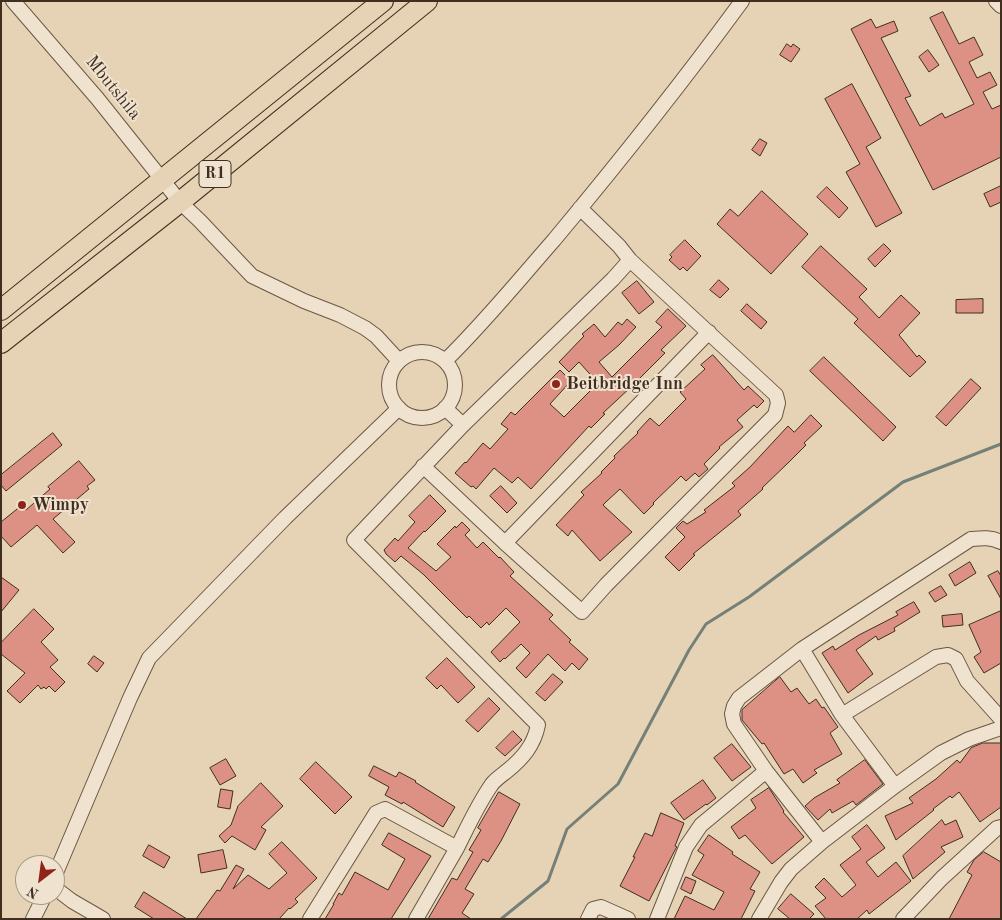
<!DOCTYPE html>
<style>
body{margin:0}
#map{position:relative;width:1002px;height:920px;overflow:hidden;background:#e6d3b5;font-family:"Old Standard TT",serif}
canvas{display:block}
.frame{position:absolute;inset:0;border:2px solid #402e20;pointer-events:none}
.north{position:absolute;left:15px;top:855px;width:50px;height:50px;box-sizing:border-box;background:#efe2cf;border:1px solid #a99a89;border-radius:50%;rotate:210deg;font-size:14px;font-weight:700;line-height:20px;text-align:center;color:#402e20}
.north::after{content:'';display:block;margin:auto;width:18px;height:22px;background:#8f2418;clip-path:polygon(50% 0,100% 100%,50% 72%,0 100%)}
</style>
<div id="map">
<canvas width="1002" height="920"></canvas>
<div class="frame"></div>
<div class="north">N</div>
</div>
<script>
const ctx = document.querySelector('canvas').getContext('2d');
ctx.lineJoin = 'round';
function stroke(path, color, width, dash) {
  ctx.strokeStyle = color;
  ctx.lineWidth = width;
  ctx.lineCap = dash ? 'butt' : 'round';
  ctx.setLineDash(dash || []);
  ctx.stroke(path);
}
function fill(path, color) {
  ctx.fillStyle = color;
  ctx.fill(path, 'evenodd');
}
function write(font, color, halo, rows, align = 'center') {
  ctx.font = font + ' "Old Standard TT",serif';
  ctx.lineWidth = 4;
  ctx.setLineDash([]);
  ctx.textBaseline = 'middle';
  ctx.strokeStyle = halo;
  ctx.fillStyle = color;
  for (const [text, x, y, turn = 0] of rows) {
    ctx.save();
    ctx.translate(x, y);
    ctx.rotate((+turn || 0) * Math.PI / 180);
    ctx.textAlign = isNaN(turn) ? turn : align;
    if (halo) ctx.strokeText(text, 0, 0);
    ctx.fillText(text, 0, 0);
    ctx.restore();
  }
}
const stream = new Path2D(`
 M501 919 548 881 567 829 618 784 689 650 706 624 749 597 903 482 1001 444`);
const building = new Path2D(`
 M943 12 959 44 974 37 983 55 969 62 977 78 990 72 997 85 983 92 992 109 1001 105V157L933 190 851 29 871 19 876 28 894 21 898 31 881 38 911 96 905 98 920 126 942 113 945 118 974 104 930 18Z
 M787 44 791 47 793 44 800 49 791 62 780 55Z
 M928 50 939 65 929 72 919 57Z
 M852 84 881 138 866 147 902 213 876 227 846 172 860 164 825 99Z
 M760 139 767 143 760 156 752 150Z
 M1001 186V202L990 207 984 194Z
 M827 187 848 208 839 218 817 197Z
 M762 191 808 234 771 274 717 224 730 209 738 216Z
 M685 240 701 256 687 271 683 267 680 270 669 260 672 257 670 255Z
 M884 244 891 251 875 267 868 259Z
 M821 246 867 289 859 297 879 318 901 295 920 313 899 335 917 357 919 355 926 362 910 377 854 323 858 319 802 267Z
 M719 280 729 289 720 298 710 290Z
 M637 281 654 302 639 314 622 293Z
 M983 299V313H956V300Z
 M747 304 767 322 761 329 741 311Z
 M668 309 686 326 661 350 665 353 631 387 603 413 605 414 591 428 589 426 531 489 518 477 512 483 494 468 476 489 473 486 471 487 455 473 465 462 466 463 483 443 490 449 508 429 501 424 511 412 515 415 560 370 571 381 550 404 564 417 591 390 590 389 597 382 579 362 569 372 559 362 584 336 582 334 594 324 605 337 618 322 622 325 627 319 636 327 619 345 599 362 612 377 662 327 656 322Z
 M713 355 744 390 748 386 764 401 757 408 754 405 737 420 743 427 719 447 720 448 704 464 708 469 699 477 695 473 686 481 681 476 653 503 654 504 644 514 620 489 607 501 603 505 632 532 600 561 572 530 568 536 556 525 584 495 581 492 602 473 601 472 615 458 614 456 638 433 637 432 650 418 659 426 686 399 680 392 705 369 701 365Z
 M824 357 896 427 883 441 810 371Z
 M971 379 981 388 946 426 936 417Z
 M811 415 822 426 804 443 806 445 789 462 762 488 763 489 738 511 741 515 693 554 695 555 679 571 665 557 685 537 676 528 683 521 687 524 706 512 704 510 735 486 732 483 750 467 788 426 794 432Z
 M53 433 62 445 6 491 1 485V475Z
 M79 461 95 480 87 486 89 489 53 519 75 542 63 553 37 525 11 547 1 536V522L22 505 26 510 50 489 48 487Z
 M501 486 517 503 507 513 490 496Z
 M430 495 446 511 425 532 424 531 408 548 436 571 451 557 437 544 455 526 456 528 462 522 470 530 465 535 477 548 483 542 499 558 500 557 514 572 510 576 553 615 549 619 571 640 569 642 588 659 579 670 572 663 565 671 548 654 526 678 516 668 530 653 521 644 505 659 504 658 500 662 491 652 520 622 506 608 489 625 487 622 481 628 469 616 467 618 423 574 401 556 395 562 386 554 384 550 395 538 398 541 415 522 409 516Z
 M970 562 976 573 955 586 949 575Z
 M998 571 1001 576V599L988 576Z
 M1 577 19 590 1 612Z
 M941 586 947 595 935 602 929 593Z
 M914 602 920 612 894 628 895 631 878 640 876 636 856 650 873 674 848 693 822 653 833 646 835 650 859 635 898 615 896 612Z
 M34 609 54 629 41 642 58 660 50 667 65 682 55 692 49 686 46 689 44 687 41 689 38 685 20 703 7 691 25 673 1 654V643Z
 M1001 611V663L984 673 974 657 981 652 969 625Z
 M962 614 963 625 943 627 942 616Z
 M94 656 104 663 97 672 88 664Z
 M447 658 475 687 458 703 441 685 437 689 426 678Z
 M553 674 563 682 545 701 536 693Z
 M780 677 791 692 797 688 809 704 816 699 822 708 824 707 838 727 830 733 842 754 814 770 817 773 803 783 793 769 784 774 764 743 762 744 742 720V710Z
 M489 698 500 709 478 732 466 721Z
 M513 731 522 740 505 756 496 748Z
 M983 743H1001V807L980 822 959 792 952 798 950 796 933 809 934 810 896 840 885 816 913 803 909 798 936 779 957 760 960 763 971 748Z
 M732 744 751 767 732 781 714 758Z
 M226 759 236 776 220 785 210 768Z
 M865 760 883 784 856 805 853 801 832 813 830 809 818 820 805 806 814 798 840 783 837 780Z
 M316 762 352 797 335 814 300 779Z
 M374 766 396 777 399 772 416 781 415 782 455 807 443 827 403 802 402 804 385 795 389 787 369 776Z
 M703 780 716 798 707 805 706 804 684 820 671 803Z
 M261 783 283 806 261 827 266 830 255 850 232 836 225 843 219 836 231 825 238 806Z
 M769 788 784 811 783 812 804 837 772 864 745 835 739 839 731 827 756 808 751 800Z
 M221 789 233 791 230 809 218 807Z
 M499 792 520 804 501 841 488 862 483 859 465 889 474 894 462 913 471 919H428L452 878 457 880 473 852 469 850 481 830 478 828Z
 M661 813 684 823 675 846 677 847 675 850 649 901 620 886 635 857H633L645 833 652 836Z
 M942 820 945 825 956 820 963 837 941 847 945 852 913 879 903 856Z
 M867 825 885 848 866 862 878 877 896 862 911 881 869 914 867 910 857 919H826L815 906 826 898 815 887 824 878 842 897 856 885 840 865 861 849 852 837Z
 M389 833 431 856 391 919H325L334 904H333L339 893 342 895 355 872 388 890 405 859 382 845Z
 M709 835 733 852 732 854 760 872 750 889 755 891 741 919H674L685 896 714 910 724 892 692 875 704 855 698 851Z
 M282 842 317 878 295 899 298 902 290 909 289 908 279 919H196L217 890 220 891 236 865 244 869 233 889 248 875 269 889 287 873 269 854Z
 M149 845 170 857 164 868 143 856Z
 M223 850 227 868 201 873 198 855Z
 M984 852 1001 862V919H949L972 875 967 872 974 860Z
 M686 877 696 881 691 894 681 889Z
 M144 892 187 919H154L135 907Z
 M791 894 814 914 809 919H790L778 909Z`);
const minor = new Path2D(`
 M13 1 97 98 180 202 200 221 252 276 304 301 340 315 365 328 376 336 399 361
 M996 1 1001 6
 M580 208 619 246 630 260 776 395 778 403 775 415 606 585 582 612 505 543 709 332
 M389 385a33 33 0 1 1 66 0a33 33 0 1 1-66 0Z
 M445 361C484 323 518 281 554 240 619 162 682 83 742 1
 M445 408 463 425
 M423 466 505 543
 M802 649 739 698 734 706 732 714 734 724 766 771 822 842
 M842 715 936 657 948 655 956 659 967 681 1001 719
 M895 786 842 715 802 649 971 539C982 538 991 537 1001 542
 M457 848C468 826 478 804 492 784 496 779 502 775 507 771 523 758 534 745 538 725L354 540 463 425 613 279 630 260
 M55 875 130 698 149 658 285 518 399 408
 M55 888 72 901 103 919
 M33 919 45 895
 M310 919 376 813 385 809 457 848 416 919
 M588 919 593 909 601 907 628 919
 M657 919 686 847 701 825 766 771
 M759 919 781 882 791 869 822 842 895 786 941 753 969 739 1001 728
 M903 919 942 878 997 828 1001 827`);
const highway = new Path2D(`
 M1 310 383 1
 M1 343 180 202 427 1`);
const markers = [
 [556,384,5,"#8f2418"],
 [22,505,5,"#8f2418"]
];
const shields = [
 [215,174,32]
];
const shieldNames = [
 ["R1",215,174]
];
const streetNames = [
 ["Mbutshila",113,88,51]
];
const poiNames = [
 ["Beitbridge Inn",566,384],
 ["Wimpy",32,505]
];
stroke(stream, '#748078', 3);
fill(building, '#dc9184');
stroke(building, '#402e20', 1);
stroke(minor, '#6a5745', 16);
stroke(highway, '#402e20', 22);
stroke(minor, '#efe2cf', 14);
stroke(highway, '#e6d3b5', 20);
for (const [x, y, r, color] of markers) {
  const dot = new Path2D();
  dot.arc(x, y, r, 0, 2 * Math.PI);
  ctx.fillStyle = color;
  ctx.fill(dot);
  stroke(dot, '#efe2cf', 2);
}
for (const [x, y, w] of shields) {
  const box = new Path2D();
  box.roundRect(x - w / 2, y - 13.5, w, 27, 4);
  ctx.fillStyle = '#efe2cf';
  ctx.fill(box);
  stroke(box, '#402e20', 1);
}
write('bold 16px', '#402e20', null, shieldNames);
write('18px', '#402e20', '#efe2cf', streetNames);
write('bold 18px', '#402e20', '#efe2cf', poiNames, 'left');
</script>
